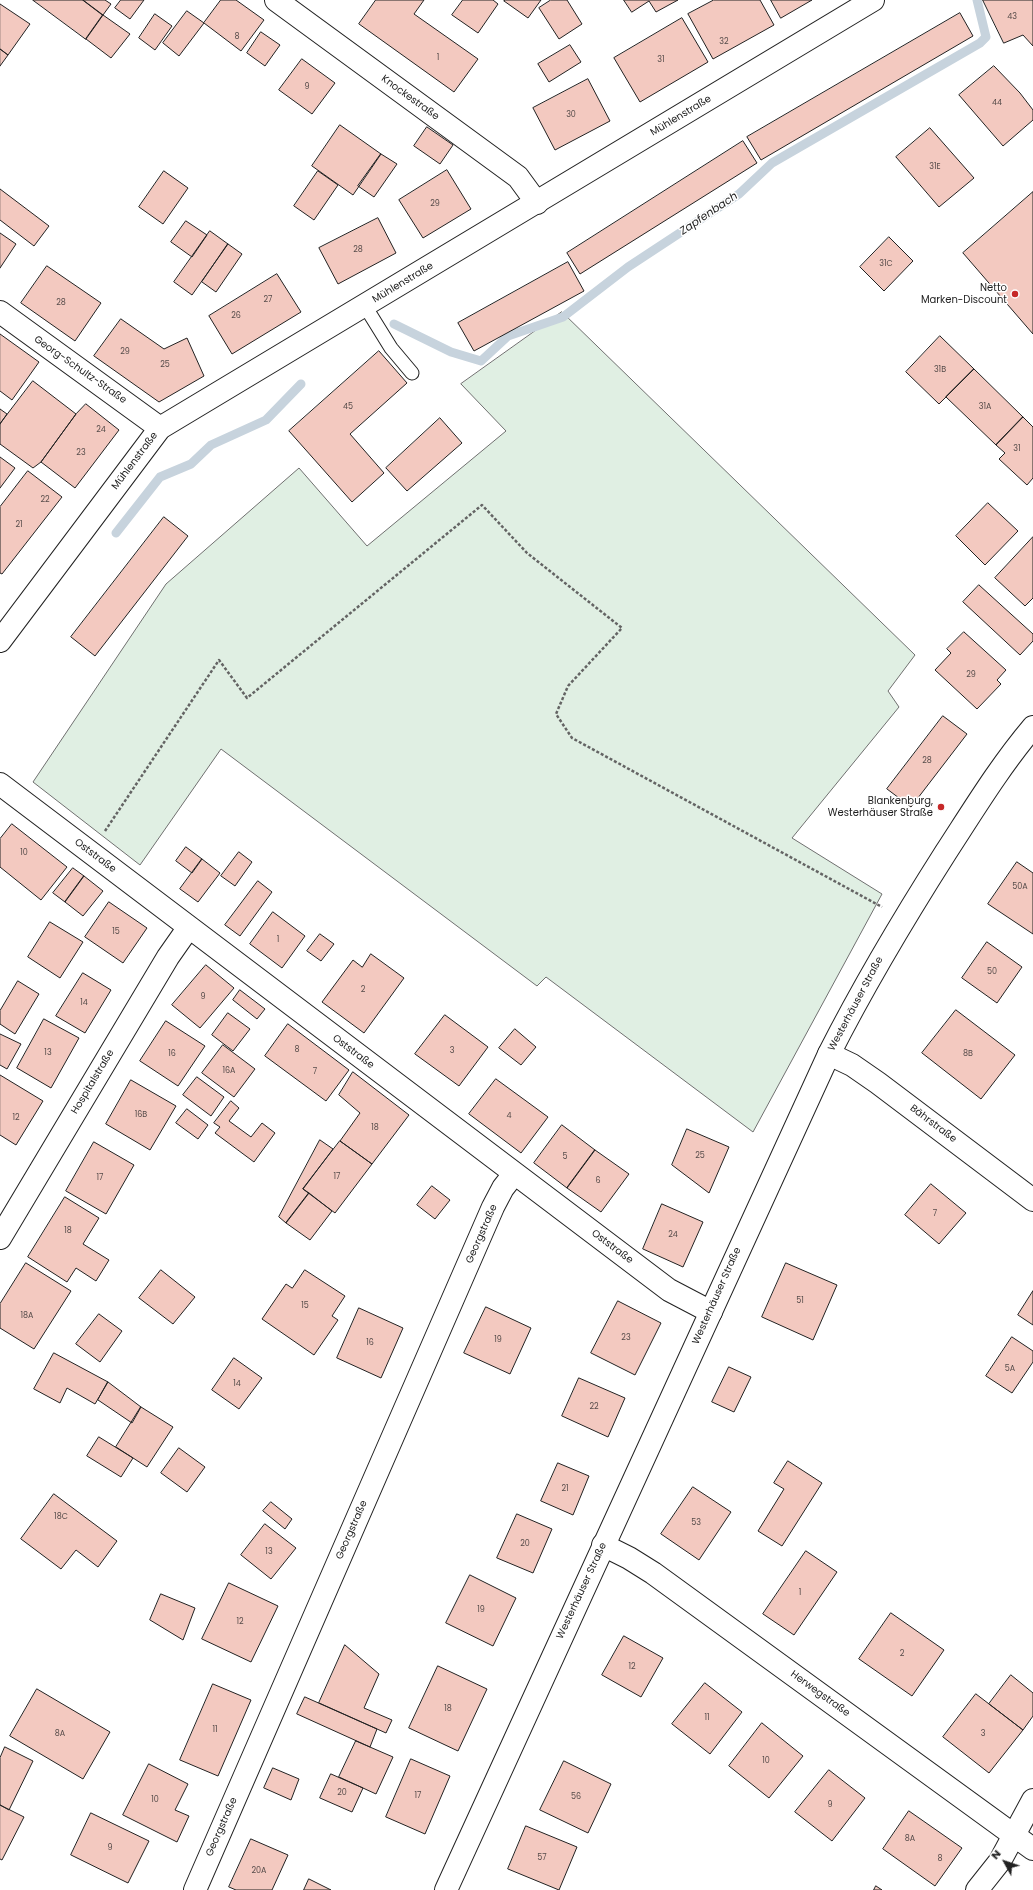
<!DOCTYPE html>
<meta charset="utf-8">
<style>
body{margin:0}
#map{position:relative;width:1033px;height:1890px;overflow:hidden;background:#fff;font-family:Poppins,sans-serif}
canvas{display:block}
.north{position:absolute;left:985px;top:1842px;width:40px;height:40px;-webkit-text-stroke:3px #fff;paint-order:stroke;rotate:310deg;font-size:11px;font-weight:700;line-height:16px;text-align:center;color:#222}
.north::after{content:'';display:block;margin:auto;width:14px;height:18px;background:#222;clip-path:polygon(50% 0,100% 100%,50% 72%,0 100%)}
</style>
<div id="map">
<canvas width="1033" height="1890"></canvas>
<div class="north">N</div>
</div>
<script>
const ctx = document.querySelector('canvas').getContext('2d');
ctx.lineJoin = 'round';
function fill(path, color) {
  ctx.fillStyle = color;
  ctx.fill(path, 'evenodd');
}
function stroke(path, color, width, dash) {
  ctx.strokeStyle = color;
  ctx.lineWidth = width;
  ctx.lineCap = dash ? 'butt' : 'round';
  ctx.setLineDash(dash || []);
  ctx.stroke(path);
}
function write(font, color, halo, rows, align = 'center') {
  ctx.font = font + ' Poppins,sans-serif';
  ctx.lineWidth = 3;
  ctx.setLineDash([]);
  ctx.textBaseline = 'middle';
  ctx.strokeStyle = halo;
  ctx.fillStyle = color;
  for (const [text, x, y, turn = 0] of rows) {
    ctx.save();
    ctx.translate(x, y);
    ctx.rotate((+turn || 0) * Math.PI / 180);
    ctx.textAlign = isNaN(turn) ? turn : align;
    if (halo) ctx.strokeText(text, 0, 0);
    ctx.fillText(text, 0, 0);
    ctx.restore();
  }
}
const green = new Path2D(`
 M562 312 915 655 888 691 899 707 792 838 882 894 753 1132 546 977 537 986 221 749 140 865 33 782 166 584 299 468 367 546 506 431 461 384Z`);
const stream = new Path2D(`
 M394 324 451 352 481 361 508 336 563 317 628 267 739 194 772 163 980 43 986 37 977 0
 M116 533 160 477 191 464 211 445 266 420 301 384`);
const building = new Path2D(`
 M33 0H83L103 15 86 39Z
 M83 0H105L111 4 103 15Z
 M121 0H144L130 19 115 8Z
 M221 0H236L264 20 241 51 204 23Z
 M376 0H424L414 14 478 59 454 92 359 24Z
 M463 0H493L498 4 478 33 452 15Z
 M506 0H541L528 18 504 1Z
 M551 0H567L582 24 559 39 539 8Z
 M624 0H678L656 12 649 1 632 12Z
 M714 0H760L774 25 713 59 688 14Z
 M771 0H812L781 18Z
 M983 0H1033V46L1023 35 1004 43Z
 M0 4 30 24 8 55 0 49Z
 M187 11 204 23 179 56 163 43Z
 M960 13 973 36 761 160 747 137Z
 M155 14 172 26 155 50 139 38Z
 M103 15 130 34 111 58 86 39Z
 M682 18 708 62 640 102 614 58Z
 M261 32 280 45 265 66 247 53Z
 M570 45 581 62 549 82 538 64Z
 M0 49 8 55 0 66Z
 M302 59 335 83 312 114 279 90Z
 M994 66 1020 93 1033 110V120L1003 146 959 95Z
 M588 79 610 121 555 150 533 108Z
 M340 125 381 154 353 195 312 166Z
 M427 127 453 145 440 164 414 146Z
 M930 128 974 178 939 207 896 157Z
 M743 141 757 163 580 274 567 253Z
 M381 154 397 164 374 197 358 186Z
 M447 170 471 209 423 238 399 200Z
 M164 171 188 188 163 224 139 207Z
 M318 171 338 185 314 220 294 206Z
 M0 189 49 226 34 246 0 220Z
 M1033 192V334L963 253Z
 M378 218 396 253 338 284 319 248Z
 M186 221 207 235 192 257 171 242Z
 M210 231 228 244 192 295 174 282Z
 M0 233 16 244 0 268Z
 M889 237 913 261 884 291 860 267Z
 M228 244 242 254 216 292 202 282Z
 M568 262 584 291 474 351 458 323Z
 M47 266 101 303 75 341 21 303Z
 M277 274 301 312 232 354 209 316Z
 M121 319 164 349 187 338 204 376 159 402 94 356Z
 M0 334 39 362 12 400 0 391Z
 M940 336 974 369 939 404 906 372Z
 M379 351 407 383 350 434 384 473 352 502 289 431Z
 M974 369 1023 417 996 445 946 397Z
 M33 381 76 414 41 462 33 468 0 444V424Z
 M86 404 119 430 75 488 41 462 76 414Z
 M0 409 7 414 0 424Z
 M1023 417 1033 427V478L1027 485 999 459 1005 453 996 445Z
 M440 418 462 443 407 491 386 468Z
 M0 457 15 468 0 488Z
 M28 471 62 497 2 574 0 573V507Z
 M988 503 1018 531 985 565 956 536Z
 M164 517 188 536 95 656 71 637Z
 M1033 537V598L1025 606 995 578Z
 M979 585 1033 634V641L1020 655 963 602Z
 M964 632 1006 670 997 680 1001 684 977 709 935 670 951 653 947 649Z
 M943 716 967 734 911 807 887 789Z
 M12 824 67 867 41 900 0 867V839Z
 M186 847 202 859 192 873 176 861Z
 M239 852 252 862 235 886 221 876Z
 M202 859 220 873 198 902 180 889Z
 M1017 862 1033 873V934L988 904Z
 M73 868 84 876 65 902 53 893Z
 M84 876 103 891 83 916 65 902Z
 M258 881 272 892 240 936 225 925Z
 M109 902 147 928 123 963 85 937Z
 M273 912 305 936 282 968 250 944Z
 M50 922 83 942 60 978 28 957Z
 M320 934 334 944 321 961 307 951Z
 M987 942 1022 967 997 1003 962 978Z
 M371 954 404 978 364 1033 322 1002 353 960 362 967Z
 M206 965 234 988 200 1028 172 1005Z
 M83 973 111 990 85 1033 56 1016Z
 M18 981 39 994 15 1034 0 1024V1011Z
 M240 990 265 1009 257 1019 233 1000Z
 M956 1010 1015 1055 981 1099 922 1053Z
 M228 1013 250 1029 233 1051 212 1035Z
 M445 1015 488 1047 459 1086 415 1054Z
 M44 1019 79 1038 51 1088 17 1068Z
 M166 1021 205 1046 178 1086 140 1061Z
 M288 1024 349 1070 326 1101 265 1056Z
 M515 1029 536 1047 521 1065 499 1048Z
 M0 1034 21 1044 7 1069 0 1065Z
 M223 1045 255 1069 234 1097 202 1073Z
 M353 1072 409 1115 372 1164 340 1141 360 1113 339 1095Z
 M0 1075 43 1101 16 1145 0 1135Z
 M197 1077 224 1097 211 1116 183 1095Z
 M496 1079 548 1117 521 1153 469 1114Z
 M131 1080 176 1106 150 1150 106 1124Z
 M231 1101 239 1108 229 1121 251 1137 262 1123 275 1133 254 1162 215 1133 220 1127 214 1123Z
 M187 1109 208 1125 198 1139 176 1123Z
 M562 1125 595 1150 567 1188 534 1163Z
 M687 1129 729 1147 709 1193 672 1165Z
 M320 1140 333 1149 303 1189 309 1193 286 1223 279 1217Z
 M340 1141 372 1164 335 1213 303 1189Z
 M94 1142 134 1165 106 1214 66 1191Z
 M595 1150 629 1174 601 1212 567 1188Z
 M931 1184 966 1213 939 1244 905 1215Z
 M432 1186 450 1200 435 1219 417 1205Z
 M309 1193 332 1211 310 1240 286 1223Z
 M65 1197 99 1218 83 1244 109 1260 96 1281 76 1268 67 1282 28 1257Z
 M662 1204 703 1222 683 1267 643 1249Z
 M26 1263 71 1291 34 1349 0 1328V1304Z
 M786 1263 837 1285 813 1340 762 1317Z
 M161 1270 195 1297 173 1324 139 1298Z
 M305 1270 345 1296 332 1316 338 1320 314 1355 262 1319 286 1284 292 1288Z
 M1033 1291V1325L1018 1315Z
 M618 1301 661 1323 635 1375 591 1353Z
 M486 1307 531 1328 510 1374 464 1353Z
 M359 1308 403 1328 381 1378 337 1358Z
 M99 1314 122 1331 100 1362 76 1344Z
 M1012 1337 1033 1351V1362L1012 1393 986 1376Z
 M54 1353 108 1382 95 1404 67 1388 60 1403 34 1389Z
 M234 1358 262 1378 239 1409 212 1390Z
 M729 1367 751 1377 734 1412 712 1402Z
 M579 1378 625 1398 608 1437 562 1416Z
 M108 1382 141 1407 132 1423 98 1400Z
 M141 1407 173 1427 147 1467 116 1447Z
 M99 1437 133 1458 121 1477 87 1456Z
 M179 1448 205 1467 187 1492 161 1473Z
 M788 1461 822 1483 782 1546 758 1531 784 1489 774 1483Z
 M558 1463 589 1476 573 1515 541 1501Z
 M693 1487 731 1512 699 1560 661 1534Z
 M54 1494 117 1541 98 1567 76 1550 61 1569 21 1539Z
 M271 1502 292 1519 285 1529 263 1511Z
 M517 1514 552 1529 533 1573 497 1558Z
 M265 1524 296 1548 271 1579 241 1555Z
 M806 1551 837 1572 794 1635 763 1614Z
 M470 1575 516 1598 493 1646 446 1623Z
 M229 1583 278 1606 251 1662 202 1639Z
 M161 1594 195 1608 183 1640 150 1620Z
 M891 1613 944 1650 912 1696 859 1659Z
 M624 1636 663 1658 641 1697 602 1675Z
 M345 1645 379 1674 364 1708 392 1720 386 1733 319 1703Z
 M438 1666 487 1689 458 1751 409 1728Z
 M1011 1675 1033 1693V1716L1023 1730 989 1704Z
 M705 1683 742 1712 710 1754 672 1724Z
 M213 1684 251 1700 218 1776 180 1760Z
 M37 1689 110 1732 83 1779 10 1736Z
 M976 1694 1023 1730 989 1773 943 1737Z
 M305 1697 377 1729 370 1747 297 1714Z
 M762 1723 803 1756 769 1798 729 1766Z
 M356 1741 393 1757 376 1794 339 1777Z
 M5 1747 33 1761 9 1810 0 1805V1758Z
 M411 1759 450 1776 425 1834 386 1817Z
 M564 1761 611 1784 588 1833 540 1810Z
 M149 1764 188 1784 175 1810 189 1816 177 1842 123 1815Z
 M273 1768 299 1779 291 1800 264 1788Z
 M829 1770 865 1798 832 1841 795 1812Z
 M331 1774 363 1788 352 1812 320 1798Z
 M0 1805 24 1817 2 1860 0 1859Z
 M909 1811 962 1848 935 1886 883 1849Z
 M91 1813 149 1841 128 1883 71 1855Z
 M526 1826 577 1847 559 1890 508 1869Z
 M251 1839 288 1855 272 1890H236L229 1887Z
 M309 1879 331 1890H304Z
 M876 1886 882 1890H874Z`);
const path = new Path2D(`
 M105 831 219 660 247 698 482 505 527 553 622 628 568 686 556 714 572 738 882 907`);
const service = new Path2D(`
 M365 306 391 348 412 373`);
const minor = new Path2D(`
 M276 0 518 177 537 203
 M0 312 160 428
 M0 784 669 1290 711 1312
 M829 1054 852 1065 878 1083 1033 1200
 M0 1238 168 957 189 927
 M603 1545 629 1558 653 1573 1033 1849
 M195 1890 493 1207 503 1188 514 1174
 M977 1890 1000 1861 1033 1800`);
const tertiary = new Path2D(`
 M0 641 160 428 873 0`);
const primary = new Path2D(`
 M446 1890 829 1054C864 985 904 918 946 852 974 809 1000 766 1033 727`);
const markers = [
 [1015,294,4,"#c62828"],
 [941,807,4,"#c62828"]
];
const numberNames = [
 ["43",1012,17],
 ["8",237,37],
 ["32",724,42],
 ["1",438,58],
 ["31",661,60],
 ["9",307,87],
 ["44",997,103],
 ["30",571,115],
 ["31E",935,167],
 ["29",435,204],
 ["28",358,250],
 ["31C",886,264],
 ["27",268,300],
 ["28",61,303],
 ["26",236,316],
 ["29",125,352],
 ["25",165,365],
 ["31B",940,370],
 ["45",348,407],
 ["31A",985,407],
 ["24",101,430],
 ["31",1017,449],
 ["23",81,453],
 ["22",45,500],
 ["21",19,525],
 ["29",971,675],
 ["28",927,761],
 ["10",24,853],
 ["50A",1020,887],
 ["15",116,932],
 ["1",278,940],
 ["50",992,972],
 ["2",363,990],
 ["9",203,997],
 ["14",84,1003],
 ["8",297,1050],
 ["3",452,1051],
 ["13",48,1053],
 ["16",172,1054],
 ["8B",968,1054],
 ["16A",229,1071],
 ["7",315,1072],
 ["16B",141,1115],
 ["4",509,1116],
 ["12",16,1118],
 ["18",375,1128],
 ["25",700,1156],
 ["5",565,1157],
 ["17",337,1177],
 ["17",100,1178],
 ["6",598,1181],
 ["7",935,1214],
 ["18",68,1231],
 ["24",673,1235],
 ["51",800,1301],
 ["15",305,1306],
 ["18A",27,1316],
 ["23",626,1338],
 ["19",498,1340],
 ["16",370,1343],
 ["5A",1010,1369],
 ["14",237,1384],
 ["22",594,1407],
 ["21",565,1489],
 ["18C",61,1517],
 ["53",696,1523],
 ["20",525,1544],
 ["13",269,1552],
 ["1",800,1593],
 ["19",481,1610],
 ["12",240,1622],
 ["2",902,1654],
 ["12",632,1667],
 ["18",448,1709],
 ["11",707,1718],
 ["11",215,1730],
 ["8A",60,1734],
 ["3",983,1734],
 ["10",766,1761],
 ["20",342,1793],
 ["17",418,1796],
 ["56",576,1797],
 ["10",155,1800],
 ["9",830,1805],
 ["8A",910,1839],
 ["9",110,1848],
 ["57",542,1858],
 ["8",940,1859],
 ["20A",259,1871]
];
const streetNames = [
 ["Knockestraße",410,98,36],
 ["Mühlenstraße",681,116,-31],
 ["Mühlenstraße",403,283,-31],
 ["Georg-Schultz-Straße",80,370,35],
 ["Mühlenstraße",135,461,-53],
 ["Oststraße",95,856,37],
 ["Westerhäuser Straße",856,1004,-62],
 ["Oststraße",353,1052,37],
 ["Hospitalstraße",93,1082,-59],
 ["Bährstraße",933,1124,37],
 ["Georgstraße",482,1234,-66],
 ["Oststraße",612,1247,37],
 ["Westerhäuser Straße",717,1296,-66],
 ["Georgstraße",352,1530,-66],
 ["Westerhäuser Straße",582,1591,-65],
 ["Herwegstraße",820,1694,36],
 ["Georgstraße",222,1827,-66]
];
const poiNames = [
 ["Netto",1007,288],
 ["Marken-Discount",1007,300],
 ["Blankenburg,",933,801],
 ["Westerhäuser Straße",933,813]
];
const waterNames = [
 ["Zapfenbach",709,214,-34]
];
fill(green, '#e0efe3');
stroke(green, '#6f6f6f', 1);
stroke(stream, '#c7d3dd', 9);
fill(building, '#f3c9c0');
stroke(building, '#222', 1);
stroke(service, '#222', 15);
stroke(minor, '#222', 24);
stroke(tertiary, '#222', 24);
stroke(primary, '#222', 24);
stroke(path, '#646464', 2.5, [3, 2]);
stroke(service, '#fff', 13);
stroke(minor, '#fff', 22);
stroke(tertiary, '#fff', 22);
stroke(primary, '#fff', 22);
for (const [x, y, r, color] of markers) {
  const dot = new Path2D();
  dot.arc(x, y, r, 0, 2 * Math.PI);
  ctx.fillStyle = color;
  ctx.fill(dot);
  stroke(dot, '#fff', 1.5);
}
write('8px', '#564c4a', null, numberNames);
write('10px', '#222', '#fff', streetNames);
write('10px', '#222', '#fff', poiNames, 'right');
write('italic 11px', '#222', '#fff', waterNames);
</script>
